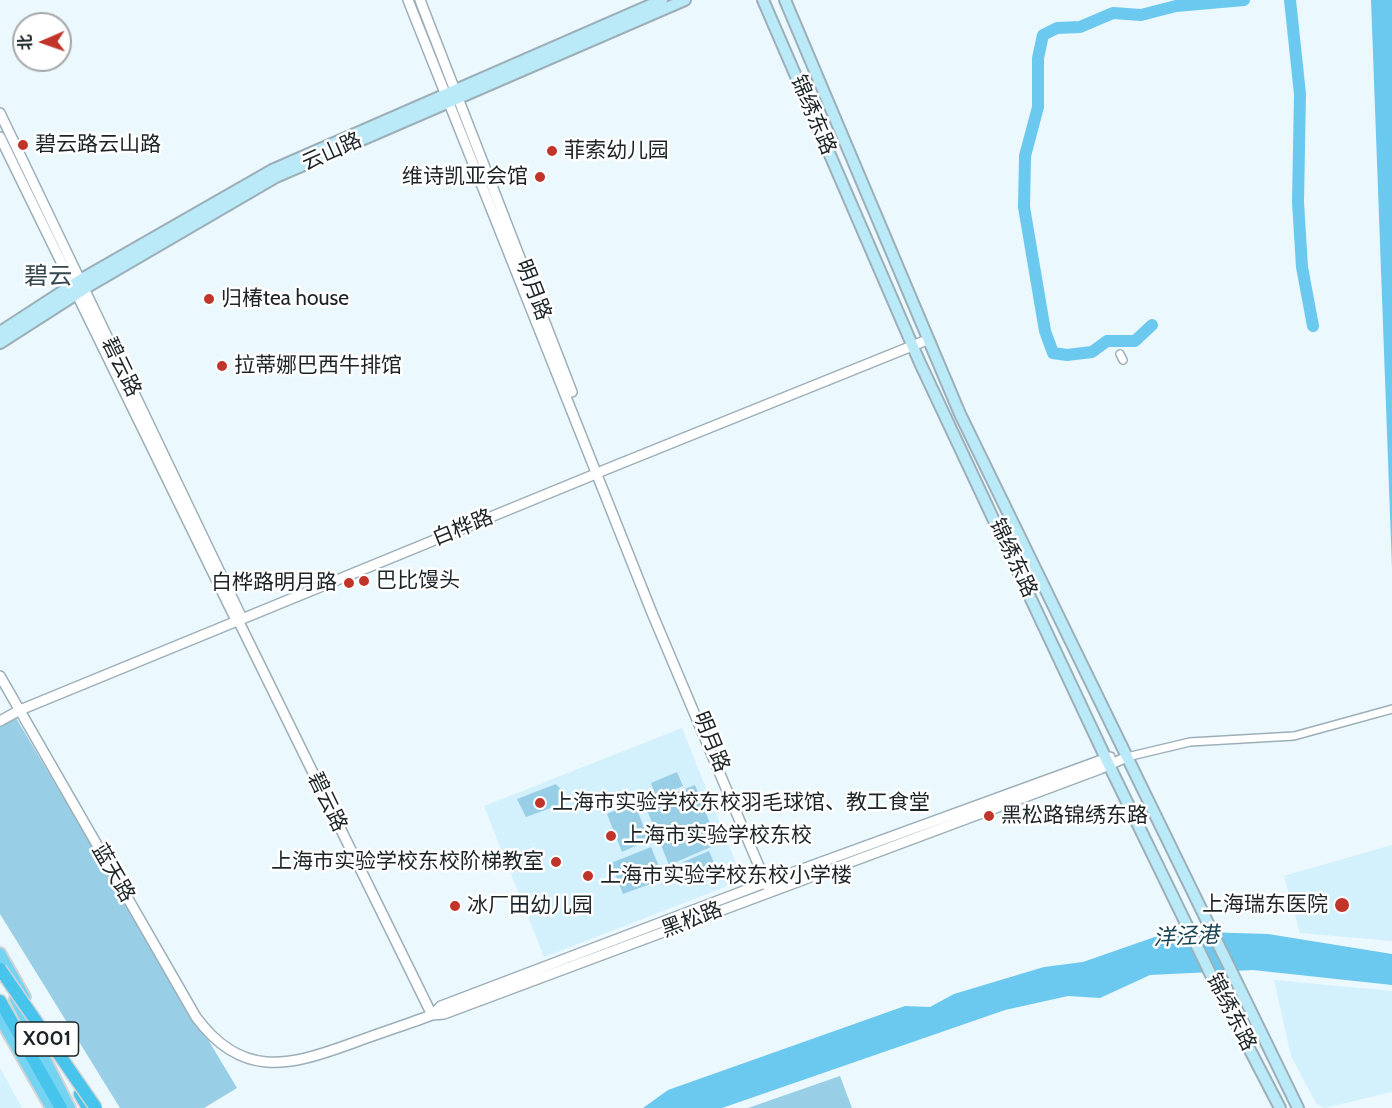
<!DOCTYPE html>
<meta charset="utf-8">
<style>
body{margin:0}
#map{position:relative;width:1392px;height:1108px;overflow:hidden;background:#ebf8fd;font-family:Cabin,"Noto Sans SC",sans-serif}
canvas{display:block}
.north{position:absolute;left:12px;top:12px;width:60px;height:60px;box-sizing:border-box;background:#fff;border:2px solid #a4a7a9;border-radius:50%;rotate:268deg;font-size:16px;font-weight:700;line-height:24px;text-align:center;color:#1c2427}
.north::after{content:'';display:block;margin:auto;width:21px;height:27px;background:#c13429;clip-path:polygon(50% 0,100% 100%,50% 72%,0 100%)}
</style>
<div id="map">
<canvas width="1392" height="1108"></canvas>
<div class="north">北</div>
</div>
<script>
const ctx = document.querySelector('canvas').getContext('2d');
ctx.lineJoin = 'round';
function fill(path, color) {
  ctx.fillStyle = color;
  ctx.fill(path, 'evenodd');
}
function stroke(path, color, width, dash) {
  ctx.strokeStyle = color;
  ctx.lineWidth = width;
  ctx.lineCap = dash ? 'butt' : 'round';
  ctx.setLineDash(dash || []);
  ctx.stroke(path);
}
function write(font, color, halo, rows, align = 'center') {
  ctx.font = font + ' Cabin,"Noto Sans SC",sans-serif';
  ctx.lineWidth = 5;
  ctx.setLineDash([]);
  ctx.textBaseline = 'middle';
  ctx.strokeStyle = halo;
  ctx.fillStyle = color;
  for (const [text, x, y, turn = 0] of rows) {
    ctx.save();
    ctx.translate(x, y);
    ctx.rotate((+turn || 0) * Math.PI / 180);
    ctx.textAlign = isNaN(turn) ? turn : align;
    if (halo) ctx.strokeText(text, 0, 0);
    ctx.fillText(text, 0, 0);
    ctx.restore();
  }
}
const built = new Path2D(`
 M682 728 737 866 735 879 725 887 544 957 484 806Z
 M1392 845V941L1300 933 1284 876Z
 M1274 980 1392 991V1092L1324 1108 1316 1103 1291 1056Z
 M0 1068 22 1108H0Z`);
const green = new Path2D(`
 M16 718 237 1088 204 1108H120L0 914V727Z
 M677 772 683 786 656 797 651 783Z
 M556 784 564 793 559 805 526 817 517 799Z
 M695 785 718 844 669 865 645 805Z
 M634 802 649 840 622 852 607 814Z
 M651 847 664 879 623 894 611 863Z
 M709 851 715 865 688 876 683 862Z
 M840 1076 852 1108H748Z`);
const water = new Path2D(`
 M1371 0H1392V568Z
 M1172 931 1268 934 1392 954V985L1253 970 1150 975 1100 998 1068 996 1005 1010 722 1108H643L668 1090 905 1006 930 1007 954 994 1044 967 1083 962Z`);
const river = new Path2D(`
 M1290 0 1300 94 1298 202 1302 267 1313 326
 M1152 325 1135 341H1107L1092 352 1067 355 1053 353 1045 331 1024 207 1025 156 1038 107V58L1043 35 1057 28 1080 27 1113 13 1141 15 1176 6 1244 0`);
const minor = new Path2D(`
 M1120 354 1123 360
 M1127 757 1190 742 1294 736 1392 709`);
const tertiary = new Path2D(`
 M408 0 652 613 769 890
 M420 0 572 392
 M0 113 240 614 238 620
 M0 137 234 616 238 620 432 1015
 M602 471 927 340
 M0 676 196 1017C241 1078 287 1067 350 1044 377 1034 405 1025 432 1015L444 1014 1100 769 1127 757
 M0 721 20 710 598 473
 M432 1015 441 1006 775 879 1110 757`);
const secondary = new Path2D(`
 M763 0 920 363 1109 765 1211 975 1280 1108
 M785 0 960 414 1298 1108
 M0 332 85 277 272 170 662 0
 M0 343 89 286 276 177 685 0`);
const primary = new Path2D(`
 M0 953 25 997
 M15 999 70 1108
 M0 1019 51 1108`);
const trunk = new Path2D(`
 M0 1001 61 1108
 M80 1094 88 1108`);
const trunkBridge = new Path2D(`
 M0 969 96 1108`);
const markers = [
 [23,145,6,"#c13429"],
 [552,151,6,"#c13429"],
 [540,177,6,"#c13429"],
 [209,299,6,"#c13429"],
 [222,366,6,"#c13429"],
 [364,581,6,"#c13429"],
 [349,583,6,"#c13429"],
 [540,803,6,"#c13429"],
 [989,816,6,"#c13429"],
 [611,836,6,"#c13429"],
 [556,862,6,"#c13429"],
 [588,876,6,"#c13429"],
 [1342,905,8,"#c13429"],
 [455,906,6,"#c13429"]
];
const shields = [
 [47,1039,63]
];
const shieldNames = [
 ["X001",47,1039]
];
const streetNames = [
 ["锦绣东路",813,115,67],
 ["云山路",332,152,-24],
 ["明月路",533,290,69],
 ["碧云路",121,367,64],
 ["白桦路",463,528,-22],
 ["锦绣东路",1013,558,65],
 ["明月路",711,742,68],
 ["碧云路",327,802,64],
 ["蓝天路",113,873,60],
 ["黑松路",692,920,-21],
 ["锦绣东路",1231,1012,63]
];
const poiNames = [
 ["碧云路云山路",35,145],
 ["菲索幼儿园",564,151],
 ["维诗凯亚会馆",528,177,"right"],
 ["归椿tea house",221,299],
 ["拉蒂娜巴西牛排馆",234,366],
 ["巴比馒头",376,581],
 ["白桦路明月路",337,583,"right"],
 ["上海市实验学校东校羽毛球馆、教工食堂",552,803],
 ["黑松路锦绣东路",1001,816],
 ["上海市实验学校东校",623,836],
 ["上海市实验学校东校阶梯教室",544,862,"right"],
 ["上海市实验学校东校小学楼",600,876],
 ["上海瑞东医院",1328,905,"right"],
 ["冰厂田幼儿园",467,906]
];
const waterNames = [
 ["洋泾港",1186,937,-3]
];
const quarterNames = [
 ["碧云",48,277]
];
fill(built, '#d3f0fd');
fill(green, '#98cee6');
fill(water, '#6bc9ef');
stroke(river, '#6bc9ef', 12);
stroke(minor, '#9cafb8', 10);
stroke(tertiary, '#9cafb8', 12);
stroke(secondary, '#9cafb8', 14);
stroke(primary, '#d2d3d4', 14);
stroke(trunk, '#d2d3d4', 15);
stroke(minor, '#fff', 7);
stroke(tertiary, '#fff', 9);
stroke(secondary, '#bae9f8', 10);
stroke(primary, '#74d3f1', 10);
stroke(trunk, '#46c4ec', 12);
stroke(trunkBridge, '#d2d3d4', 15, []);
stroke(trunkBridge, '#46c4ec', 12);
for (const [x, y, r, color] of markers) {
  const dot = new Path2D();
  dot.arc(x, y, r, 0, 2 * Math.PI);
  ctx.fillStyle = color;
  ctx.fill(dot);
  stroke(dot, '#fff', 2);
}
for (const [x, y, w] of shields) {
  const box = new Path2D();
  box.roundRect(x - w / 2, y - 17, w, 34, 4.5);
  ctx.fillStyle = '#fff';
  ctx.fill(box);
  stroke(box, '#1c2427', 1.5);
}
write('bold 20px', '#1c2427', null, shieldNames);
write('21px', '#1c2427', '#fff', streetNames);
write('21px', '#1c2427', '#fff', poiNames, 'left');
write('italic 22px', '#194252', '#fff', waterNames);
write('24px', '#36474f', '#fff', quarterNames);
</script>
